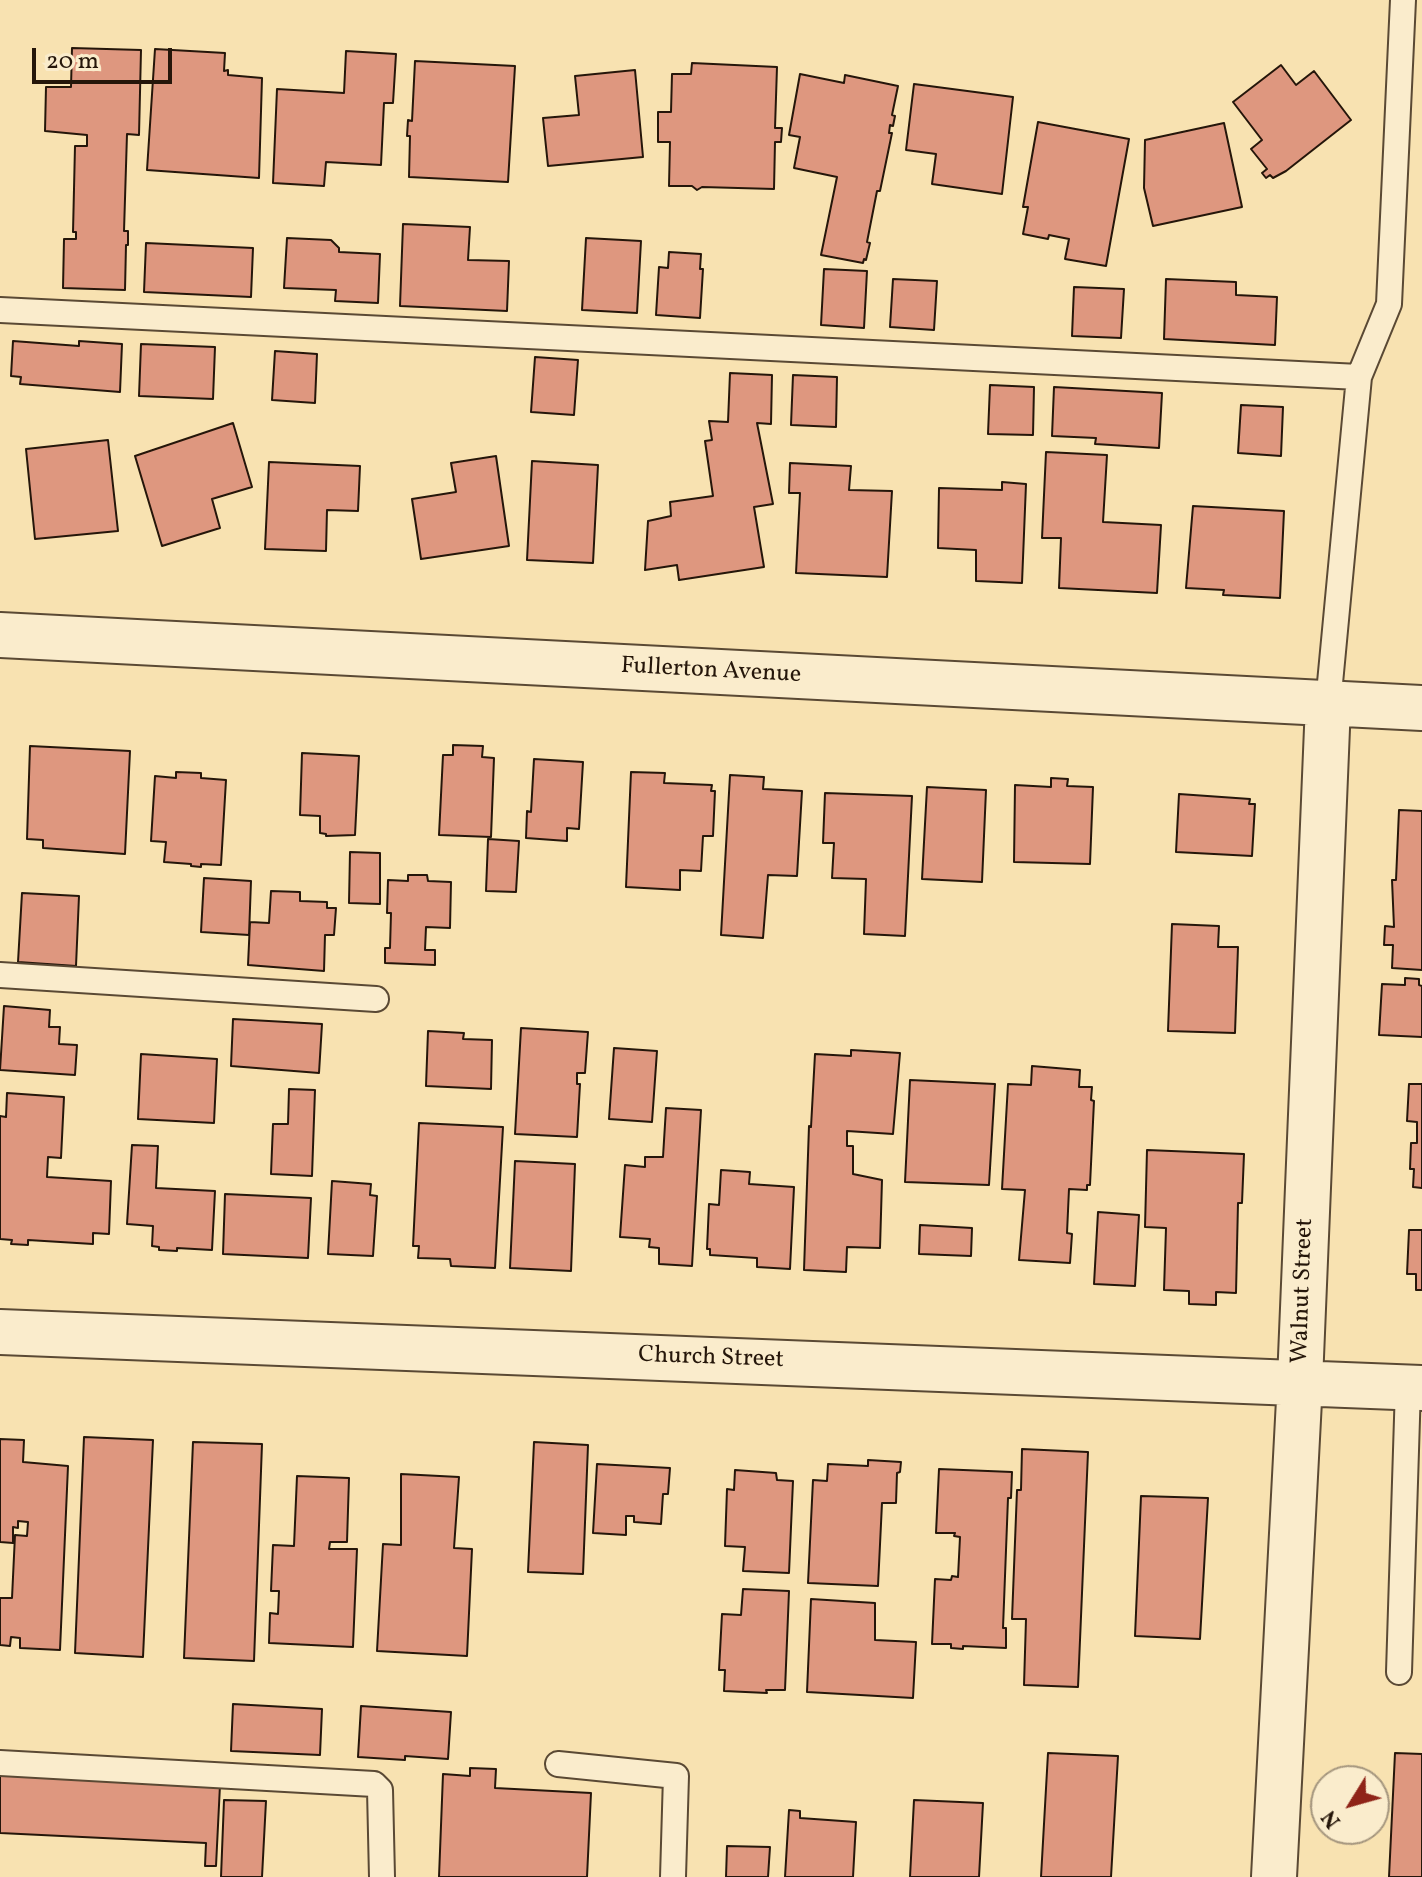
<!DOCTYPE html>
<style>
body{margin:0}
#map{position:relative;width:1422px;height:1877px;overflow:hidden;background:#f8e2b1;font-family:Vollkorn,serif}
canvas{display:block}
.north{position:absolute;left:1310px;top:1765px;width:80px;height:80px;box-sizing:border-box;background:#faeccc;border:2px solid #a5967e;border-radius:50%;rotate:233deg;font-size:22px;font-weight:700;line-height:32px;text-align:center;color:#25160a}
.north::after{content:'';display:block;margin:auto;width:28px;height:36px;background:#8f2418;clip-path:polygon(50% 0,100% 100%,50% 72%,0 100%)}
.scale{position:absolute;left:32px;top:48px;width:140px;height:36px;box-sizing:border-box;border:4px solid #25160a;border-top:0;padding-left:10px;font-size:24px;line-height:28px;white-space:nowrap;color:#25160a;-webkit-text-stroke:6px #faeccc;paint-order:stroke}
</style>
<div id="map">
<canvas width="1422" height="1877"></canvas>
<div class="north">N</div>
<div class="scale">20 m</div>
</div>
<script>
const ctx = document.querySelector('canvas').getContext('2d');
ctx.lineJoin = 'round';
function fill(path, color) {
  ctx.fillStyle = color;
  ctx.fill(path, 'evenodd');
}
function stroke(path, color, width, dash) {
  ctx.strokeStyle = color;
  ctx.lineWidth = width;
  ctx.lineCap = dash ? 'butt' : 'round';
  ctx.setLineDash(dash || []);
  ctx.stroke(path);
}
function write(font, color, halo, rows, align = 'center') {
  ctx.font = font + ' Vollkorn,serif';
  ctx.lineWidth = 8;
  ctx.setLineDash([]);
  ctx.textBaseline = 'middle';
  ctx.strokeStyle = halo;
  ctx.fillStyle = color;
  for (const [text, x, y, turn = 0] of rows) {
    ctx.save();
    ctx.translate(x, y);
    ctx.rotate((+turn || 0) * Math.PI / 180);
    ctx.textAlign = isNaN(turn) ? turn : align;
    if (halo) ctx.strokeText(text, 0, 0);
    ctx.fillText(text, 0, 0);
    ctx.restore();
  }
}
const building = new Path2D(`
 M72 48 141 50 139 135 127 134 124 231H128V245H126L125 290 63 288 64 239H76V232H73L75 146H87V135L45 131 46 87H71Z
 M155 49 225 53 224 71 228 70V75L262 78 259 178 147 170Z
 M346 51 396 54 393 103H384L381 165 326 162 324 186 273 183 277 89 344 93Z
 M415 61 515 66 508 182 409 177 410 136H407L408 120 412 121Z
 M692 63 777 67 775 128H782L781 142H775L774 189 702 187 697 190 692 186H669L670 142H658V112H671L672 74H691Z
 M1281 65 1296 85 1314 71 1351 120 1286 171 1273 178 1270 175 1266 178 1262 173 1267 169 1251 149 1262 140 1233 102Z
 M635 70 643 157 548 166 543 118 579 115 575 76Z
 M800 74 844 83 845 75 898 86 892 115 895 116 893 126 890 125 889 133H892L880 191H877L867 242 870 243 866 260 864 259 863 263 821 255 837 177 794 168 800 137 789 135Z
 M914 84 1013 97 1002 194 932 184 936 154 906 150Z
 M1038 122 1129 139 1106 266 1065 259 1069 239 1049 235 1048 239 1023 234 1028 207H1023Z
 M1224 123 1242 207 1153 226 1144 188 1145 140Z
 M403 224 470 227 468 260 509 261 507 311 400 306Z
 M287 238 331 240 339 248V252L380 254 378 303 335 301 336 290 284 288Z
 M586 238 641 241 637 313 582 310Z
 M146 243 253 248 251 297 144 292Z
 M669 252 701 254 700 269H703L700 318 656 315 659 267 668 268Z
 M824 269 867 271 864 328 821 325Z
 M893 279 937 281 934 330 890 327Z
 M1166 279 1236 282V295L1277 297 1275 345 1164 339Z
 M1074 287 1124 289 1121 338 1072 336Z
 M13 341 79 346V341L122 344 120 392 20 384 21 377 11 376Z
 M141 344 215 347 213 399 139 396Z
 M275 351 317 354 315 403 272 400Z
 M535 357 578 360 574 415 531 412Z
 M730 373 772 375 771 424 757 423 773 504 754 507 764 567 679 580 677 565 645 570 648 521 671 516 670 502 713 496 705 441 712 440 709 421 728 422Z
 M793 375 837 377 836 427 791 425Z
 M990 385 1034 387 1033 435 988 434Z
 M1054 387 1162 393 1159 448 1095 444 1096 438 1052 436Z
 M1241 405 1283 407 1281 456 1238 453Z
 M233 423 252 487 212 499 220 528 162 546 135 456Z
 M108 440 118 531 35 539 26 449Z
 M1046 452 1107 455 1103 522 1161 525 1157 593 1059 588 1061 538H1042Z
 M496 456 509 546 421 559 412 499 456 492 451 463Z
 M532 461 598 465 593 563 527 560Z
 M269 462 360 466 358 511 327 510 326 551 265 549Z
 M790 463 851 466 849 490 892 491 887 577 796 573 800 493H789Z
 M1002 482 1026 484 1022 583 976 581V550L938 548 939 488 1002 490Z
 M1193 506 1284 511 1280 598 1223 595 1224 590 1186 588Z
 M453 745 483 746 482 757 494 758 491 837 439 835 443 755H453Z
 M30 746 130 751 125 854 43 848V840L27 839Z
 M302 753 359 756 355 835 326 836V834L320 833V816L300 815Z
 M534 759 583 762 579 829 567 828V841L526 838 527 811 531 812Z
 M176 772 201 773V778L226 780 221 865 201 864V867L191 866V864L164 862 166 842 151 841 155 776 176 778Z
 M631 772 665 773 664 783 712 785 711 791H715L713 836H703L701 871 680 870V890L626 887Z
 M730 775 764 777 763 789 802 791 797 876 768 875 763 938 721 935Z
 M1051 778 1068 779 1067 786 1093 787 1090 864 1014 862 1015 785 1051 787Z
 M927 787 986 790 982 882 922 879Z
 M825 793 912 796 905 936 864 934 866 879 832 878 834 843H823Z
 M1179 794 1250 799 1249 804H1255L1252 856 1176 852Z
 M1399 810 1422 811V970L1392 968 1393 945H1384L1385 926 1394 927 1392 880H1396Z
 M488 839 519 841 516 892 486 891Z
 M350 852 380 853V904L349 903Z
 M408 875H427L428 881 451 882 450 928 426 927 425 950H435V965L385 963V948H390L391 913H387L388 880 408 881Z
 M204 878 251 881 249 935 201 932Z
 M271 891 300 892V901L327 902V908H336L334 935H325L324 971 248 965 250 922 269 923Z
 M22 893 79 896 76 966 18 962Z
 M1172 924 1219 926 1218 947H1238L1235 1033 1168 1031Z
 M1405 978 1419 979V985L1422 986V1037L1379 1035 1382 984 1405 985Z
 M4 1006 50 1010 49 1027H60L59 1044 77 1045 75 1075 0 1070Z
 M233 1019 322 1024 319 1073 231 1066Z
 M521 1028 588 1032 585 1073H577V1084H580L577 1137 515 1134Z
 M428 1031 464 1033 463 1039 492 1040 491 1089 426 1086Z
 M614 1048 657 1051 652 1122 609 1119Z
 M851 1050 900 1053 893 1134 847 1131V1146H853V1174L882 1180 880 1248 847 1247 846 1272 804 1270 809 1126 811 1127 815 1054 851 1056Z
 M141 1054 217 1059 214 1123 138 1119Z
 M1032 1066 1080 1070 1079 1087H1092L1091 1100 1094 1101 1090 1185H1087V1190L1069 1189 1067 1233 1072 1234 1070 1263 1019 1260 1025 1190 1002 1189 1008 1084 1031 1085Z
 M910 1080 995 1084 989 1185 905 1182Z
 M1409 1084H1422V1188L1413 1187 1414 1169H1410L1411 1143H1417V1122L1407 1121Z
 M289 1089 315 1090 312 1176 271 1174 273 1124H288Z
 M7 1093 64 1097 61 1158 48 1157 47 1177 111 1181 109 1234 93 1233V1244L28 1240V1245L11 1244 12 1240 0 1239V1116L6 1117Z
 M666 1108 701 1110 692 1266 659 1264V1248L649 1247 650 1239 620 1237 625 1165 645 1167V1157H663Z
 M419 1123 503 1127 495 1268 451 1266 450 1259 418 1258 419 1246H413Z
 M132 1145 158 1146 156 1188 215 1191 212 1250 177 1248V1251L159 1250V1247L152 1246 153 1226 127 1224Z
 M1147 1150 1244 1154 1242 1203H1238L1236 1293 1216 1292V1305L1189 1304V1291L1164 1290 1166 1228 1145 1227Z
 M515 1161 575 1164 571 1271 510 1268Z
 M721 1170 750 1172 749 1184 794 1187 790 1269 757 1267V1258L710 1255V1249H707L709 1204 719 1205Z
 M332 1181 371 1184 370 1195 377 1196 373 1256 328 1254Z
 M225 1194 311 1198 308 1258 223 1254Z
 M1098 1212 1139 1215 1135 1286 1094 1284Z
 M920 1225 972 1228 971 1256 919 1254Z
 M1409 1230H1422V1290H1416V1274H1407Z
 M84 1437 153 1440 143 1657 75 1653Z
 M0 1439 24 1440 23 1462 68 1466 60 1650 20 1648V1638L11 1637 10 1646 0 1645V1598H12L15 1535 27 1536 28 1522 18 1521V1528L13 1527V1543L0 1542Z
 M193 1442 262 1444 254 1661 184 1658Z
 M534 1442 588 1445 583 1574 528 1572Z
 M1022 1449 1088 1452 1078 1687 1024 1685 1026 1619H1012L1017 1490H1021Z
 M868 1460 901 1462 900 1472 897 1473 896 1503H882L878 1586 808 1583 813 1480 827 1481 828 1464 868 1466Z
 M597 1464 670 1468 668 1494H663L661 1524 634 1522V1516H626V1535L593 1533Z
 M939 1469 1012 1472 1011 1498H1008L1003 1628H1006V1648L963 1646V1649L951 1648V1644H932L935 1579 951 1580 952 1576 958 1577 960 1537 954 1536 955 1533H936Z
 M735 1470 776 1473 777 1480 793 1481 789 1573 743 1571 745 1547 725 1546 727 1489 734 1490Z
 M401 1474 459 1477 454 1548 472 1549 467 1656 377 1651 383 1544 401 1545Z
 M297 1476 349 1478 347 1542H330L329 1549H357L353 1647 269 1643 270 1613 278 1614 279 1591H271L273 1545 294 1546Z
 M1141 1496 1208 1498 1200 1639 1135 1636Z
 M743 1589 789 1591 785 1690H766L767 1693 724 1691 725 1670H719L722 1614 741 1615Z
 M811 1599 875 1603V1640L916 1642 913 1698 807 1692Z
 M233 1704 322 1709 320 1755 231 1751Z
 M361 1706 451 1712 448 1759 405 1756V1760L358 1757Z
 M1048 1753 1118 1756 1111 1877H1041Z
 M1395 1753 1422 1754V1877H1389Z
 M470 1768 496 1769 495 1788 591 1793 587 1877H439L443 1774 470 1776Z
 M0 1775 220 1785 216 1866H205L206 1843 0 1833Z
 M224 1800 266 1801 262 1877H221Z
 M914 1800 983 1803 979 1877H910Z
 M789 1810 800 1811V1818L856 1822 853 1877H785Z
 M727 1846 770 1847 768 1877H726Z`);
const service = new Path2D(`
 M0 310 1359 377
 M1328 704 1359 377 1389 304 1403 0
 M0 975 376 999
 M1399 1672 1408 1387
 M0 1763 374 1784 380 1790 382 1877
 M558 1764 676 1776 673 1877`);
const minor = new Path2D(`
 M0 635 1422 708
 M0 1332 1422 1388
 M1274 1877 1300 1381 1328 704`);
const streetNames = [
 ["Fullerton Avenue",711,672,3],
 ["Walnut Street",1304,1291,-88],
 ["Church Street",711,1359,2]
];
fill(building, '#de977f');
stroke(building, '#25160a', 2);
stroke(service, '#5a4934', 28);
stroke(minor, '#5a4934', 48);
stroke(service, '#faeccc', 24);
stroke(minor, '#faeccc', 44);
write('24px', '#25160a', '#faeccc', streetNames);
</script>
